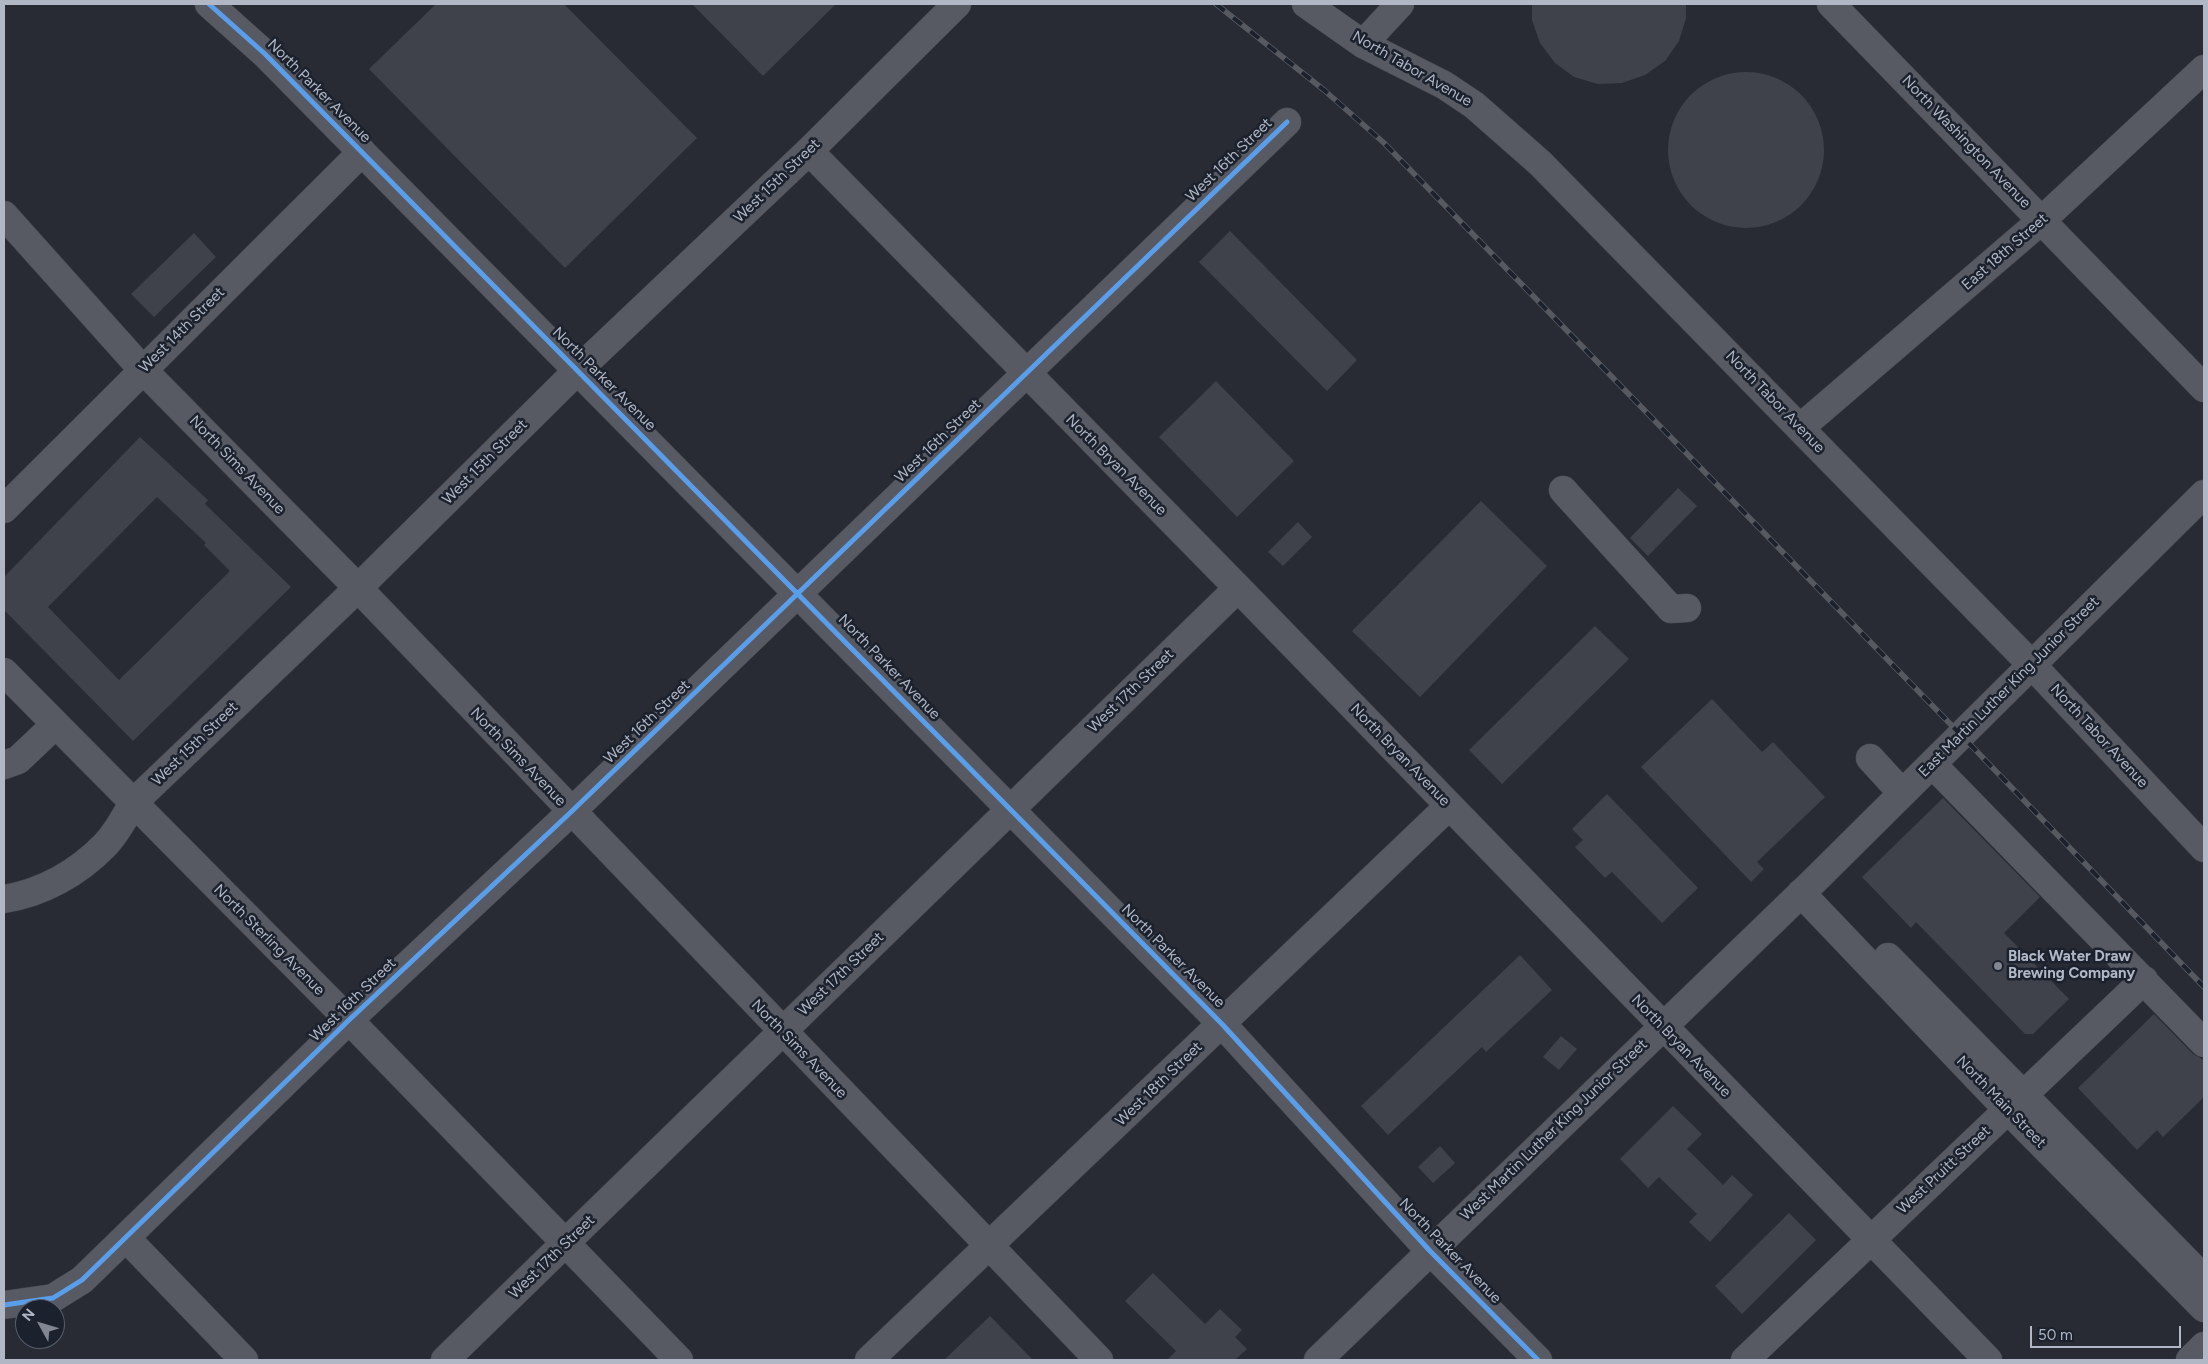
<!DOCTYPE html>
<style>
body{margin:0}
#map{position:relative;width:2208px;height:1364px;overflow:hidden;background:#282b33;font-family:Figtree,sans-serif}
canvas{display:block}
.frame{position:absolute;inset:0;border:5px solid #b1b7c5;pointer-events:none}
.north{position:absolute;left:15px;top:1299px;width:50px;height:50px;box-sizing:border-box;background:#1c212e;border:1px solid #585d6a;border-radius:50%;rotate:309deg;font-size:14px;font-weight:700;line-height:20px;text-align:center;color:#b1b7c5}
.north::after{content:'';display:block;margin:auto;width:18px;height:22px;background:#818692;clip-path:polygon(50% 0,100% 100%,50% 72%,0 100%)}
.scale{position:absolute;left:2030px;top:1326px;width:151px;height:22px;box-sizing:border-box;border:2px solid #b1b7c5;border-top:0;padding-left:6px;font-size:15px;line-height:18px;white-space:nowrap;color:#b1b7c5;-webkit-text-stroke:4px #1c212e;paint-order:stroke}
</style>
<div id="map">
<canvas width="2208" height="1364"></canvas>
<div class="frame"></div>
<div class="north">N</div>
<div class="scale">50 m</div>
</div>
<script>
const ctx = document.querySelector('canvas').getContext('2d');
ctx.lineJoin = 'round';
function fill(path, color) {
  ctx.fillStyle = color;
  ctx.fill(path, 'evenodd');
}
function stroke(path, color, width, dash) {
  ctx.strokeStyle = color;
  ctx.lineWidth = width;
  ctx.lineCap = dash ? 'butt' : 'round';
  ctx.setLineDash(dash || []);
  ctx.stroke(path);
}
function write(font, color, halo, rows, align = 'center') {
  ctx.font = font + ' Figtree,sans-serif';
  ctx.lineWidth = 5;
  ctx.setLineDash([]);
  ctx.textBaseline = 'middle';
  ctx.strokeStyle = halo;
  ctx.fillStyle = color;
  for (const [text, x, y, turn = 0] of rows) {
    ctx.save();
    ctx.translate(x, y);
    ctx.rotate((+turn || 0) * Math.PI / 180);
    ctx.textAlign = isNaN(turn) ? turn : align;
    if (halo) ctx.strokeText(text, 0, 0);
    ctx.fillText(text, 0, 0);
    ctx.restore();
  }
}
const building = new Path2D(`
 M436 4H564L697 138 565 268 369 69Z
 M692 4H836L763 76Z
 M1532 4H1686V18L1679 41 1665 61 1645 75 1622 83 1598 84 1574 77 1555 63 1540 43 1532 20Z
 M1668 150a78 78 0 1 1 156 0a78 78 0 1 1-156 0Z
 M1230 231 1357 360 1327 391 1199 262Z
 M194 233 216 257 154 317 131 294Z
 M1216 381 1294 461 1237 517 1159 437Z
 M140 437 208 500 205 504 291 587 133 741 4 610V577ZM157 497 206 543 204 545 230 571 119 680 48 607Z
 M1678 488 1697 506 1648 556 1630 538Z
 M1481 501 1547 566 1420 697 1352 631Z
 M1298 522 1312 537 1283 566 1268 552Z
 M1595 626 1629 659 1502 784 1469 750Z
 M1712 699 1762 752 1773 742 1825 797 1757 862 1764 869 1751 882 1641 767Z
 M1607 794 1698 888 1662 923 1612 872 1605 878 1575 847 1583 840 1572 829Z
 M1943 798 2040 897 2004 933 2069 999 2033 1034H2025L1916 922 1911 928 1862 877Z
 M1520 955 1552 990 1486 1052 1482 1047 1388 1135 1361 1106Z
 M2154 1014 2193 1054 2204 1060V1097L2163 1137 2157 1130 2137 1150 2078 1088Z
 M1561 1036 1577 1049 1559 1070 1543 1057Z
 M1673 1106 1702 1134 1687 1149 1723 1185 1732 1175 1753 1195 1710 1242 1689 1222 1697 1214 1659 1177 1648 1188 1620 1159Z
 M1440 1146 1455 1163 1433 1183 1418 1167Z
 M1789 1213 1816 1240 1742 1314 1715 1286Z
 M1153 1273 1205 1324 1220 1309 1242 1330 1235 1337 1247 1349 1235 1360H1167L1176 1351 1125 1301Z
 M990 1316 1033 1360H944Z`);
const minor = new Path2D(`
 M209 4 265 54 1222 1024 1430 1251 1538 1360
 M1306 4 1363 44 1444 85 1474 105 1540 163 2031 664 2204 848
 M1831 4 2204 388
 M1363 44 1400 4
 M809 151 1238 588 1988 1360
 M4 215 142 369 358 588 1099 1360
 M1800 428 2042 220 2204 69
 M1563 490 1671 609 1687 608
 M4 509 362 152
 M4 672 349 1020 679 1360
 M1870 758 1902 793
 M1932 764 2204 1043
 M4 765 18 760 55 725
 M1801 893 2008 1110 2204 1308
 M4 899C42 893 78 873 105 845 117 833 125 816 134 802L358 588 578 370 809 151 957 4
 M1888 957 2204 1279
 M126 1238 244 1360
 M4 1305 53 1298 82 1280 349 1020 571 812 1287 122
 M445 1360 1238 588
 M869 1360 1449 806
 M1318 1360 1814 881 2204 494
 M1745 1360 2144 980
 M2190 1360 2204 1346`);
const rail = new Path2D(`
 M1216 4 1324 90 1384 143 1961 735 2204 987`);
const cycleway = new Path2D(`
 M209 4 265 54 1222 1024 1430 1251 1538 1360
 M4 1305 53 1298 82 1280 349 1020 571 812 1287 122`);
const markers = [
 [1998,966,5,"#818692"]
];
const streetNames = [
 ["North Tabor Avenue",1412,69,30],
 ["North Parker Avenue",319,91,45],
 ["North Washington Avenue",1966,142,46],
 ["West 16th Street",1229,160,-44],
 ["West 15th Street",777,181,-44],
 ["East 18th Street",2005,252,-41],
 ["West 14th Street",182,330,-45],
 ["North Parker Avenue",604,379,45],
 ["North Tabor Avenue",1775,402,46],
 ["West 16th Street",938,441,-44],
 ["West 15th Street",485,462,-45],
 ["North Sims Avenue",237,465,46],
 ["North Bryan Avenue",1116,465,45],
 ["North Parker Avenue",889,667,46],
 ["East Martin Luther King Junior Street",2009,687,-45],
 ["West 17th Street",1131,691,-44],
 ["West 16th Street",647,722,-44],
 ["North Tabor Avenue",2099,736,47],
 ["West 15th Street",195,744,-44],
 ["North Bryan Avenue",1400,755,46],
 ["North Sims Avenue",518,757,46],
 ["North Sterling Avenue",269,940,45],
 ["North Parker Avenue",1173,956,45],
 ["West 17th Street",841,974,-44],
 ["West 16th Street",353,1000,-44],
 ["North Bryan Avenue",1681,1046,46],
 ["North Sims Avenue",799,1049,46],
 ["West 18th Street",1159,1084,-44],
 ["North Main Street",2001,1102,46],
 ["West Martin Luther King Junior Street",1554,1130,-44],
 ["West Pruitt Street",1944,1170,-43],
 ["North Parker Avenue",1450,1251,46],
 ["West 17th Street",552,1257,-44]
];
const poiNames = [
 ["Black Water Draw",2008,957],
 ["Brewing Company",2008,974]
];
fill(building, '#3f424a');
stroke(minor, '#44464c', 29);
stroke(minor, '#575a62', 28);
stroke(rail, '#56595f', 5.5);
stroke(rail, '#1c212e', 4, [11]);
stroke(cycleway, '#5a9eea', 5);
for (const [x, y, r, color] of markers) {
  const dot = new Path2D();
  dot.arc(x, y, r, 0, 2 * Math.PI);
  ctx.fillStyle = color;
  ctx.fill(dot);
  stroke(dot, '#1c212e', 2);
}
write('15px', '#b1b7c5', '#1c212e', streetNames);
write('bold 15px', '#b1b7c5', '#1c212e', poiNames, 'left');
</script>
